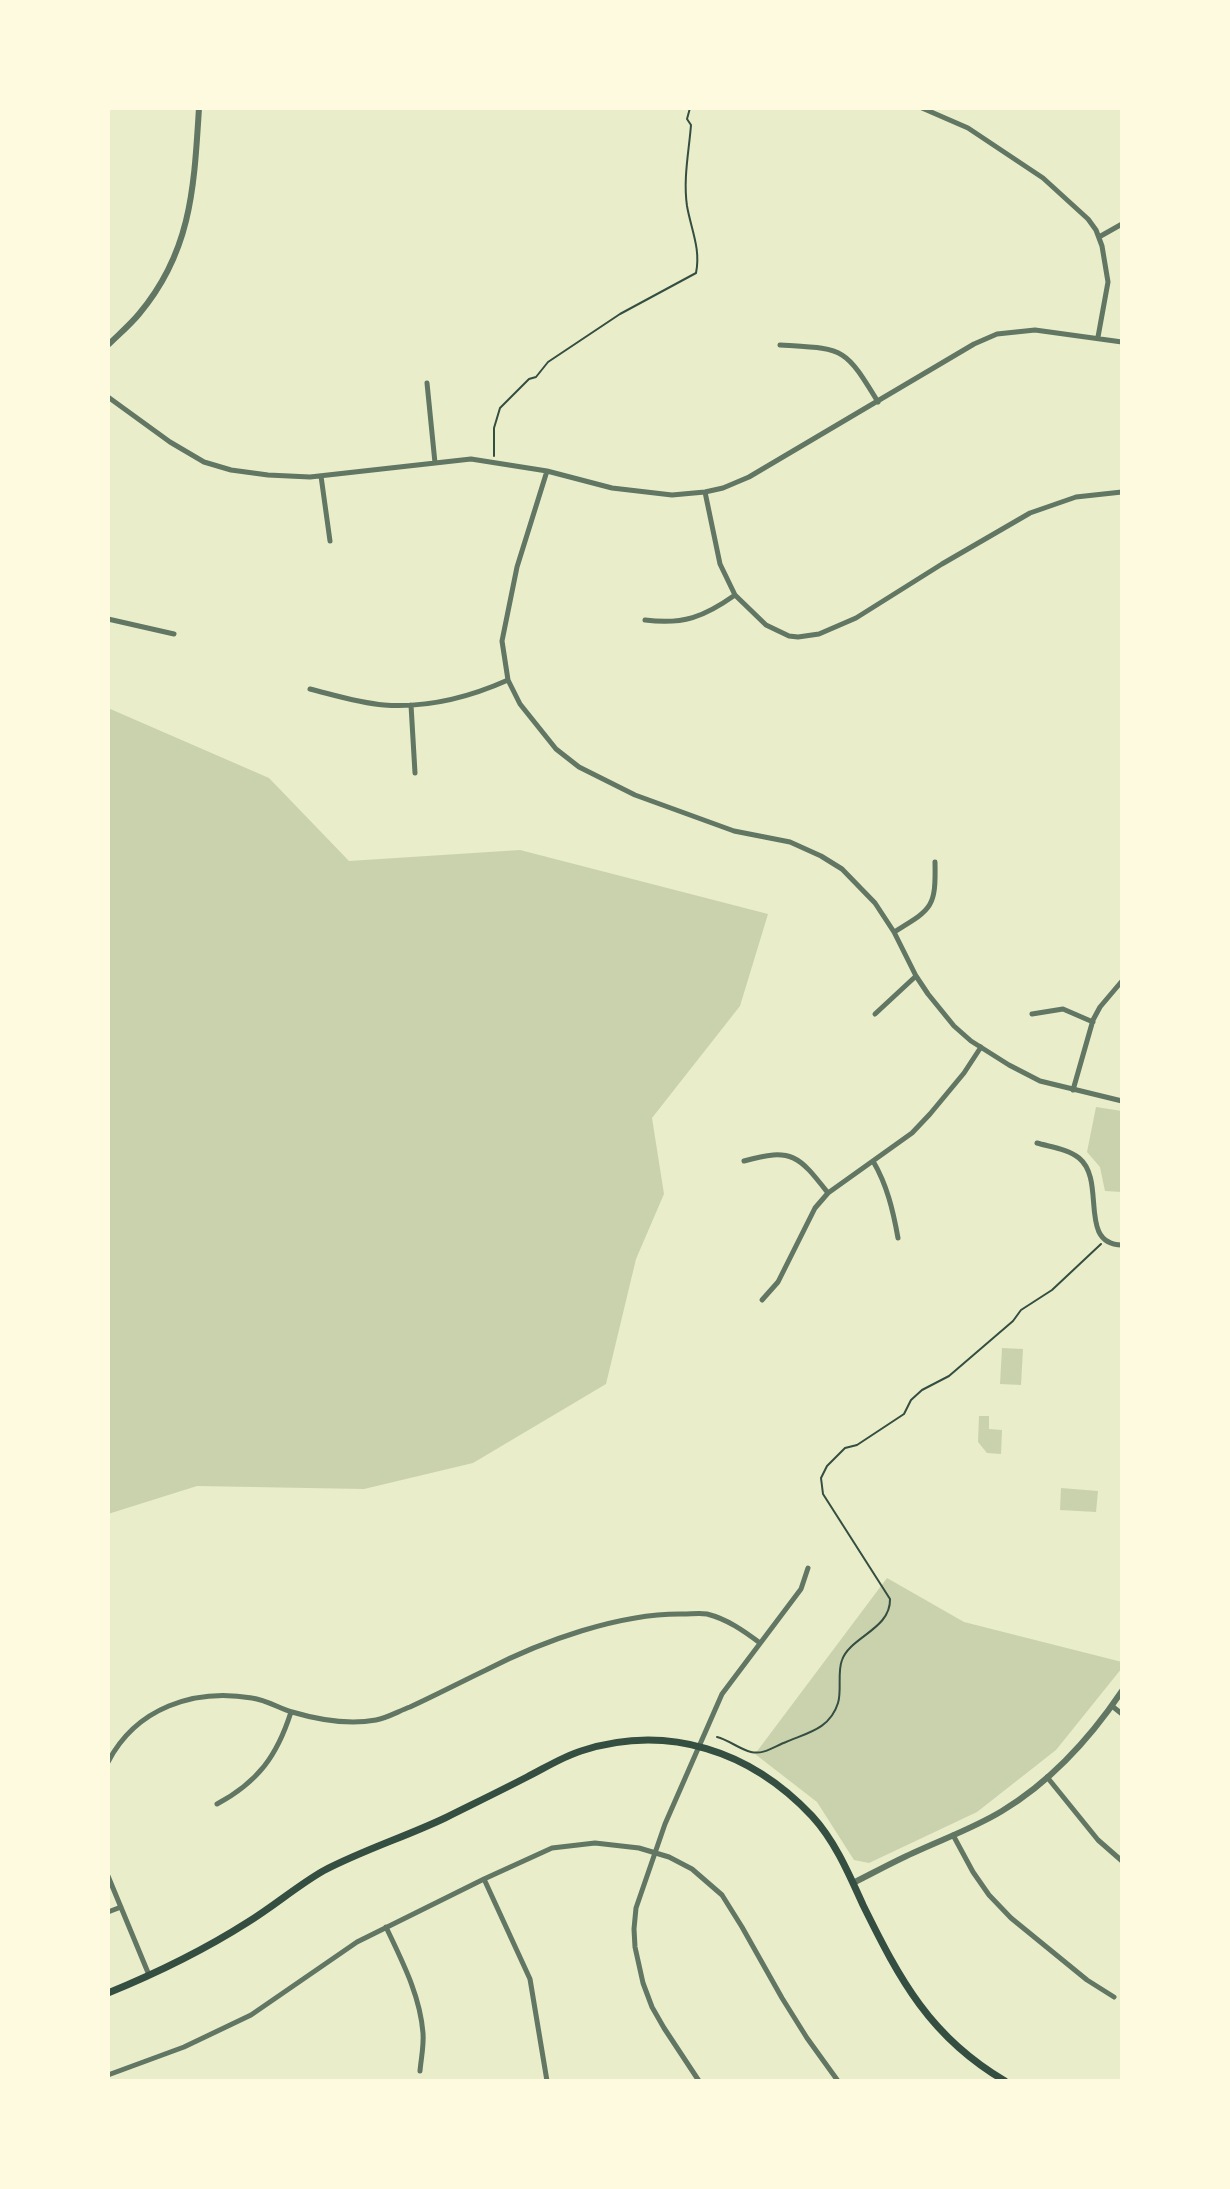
<!DOCTYPE html>
<style>
body{margin:0}
#map{position:relative;width:1230px;height:2189px;overflow:hidden;background:#e9edc9;font-family:"Archivo Narrow",sans-serif}
canvas{display:block}
.frame{position:absolute;inset:0;border:110px solid #fefae0;pointer-events:none}
</style>
<div id="map">
<canvas width="1230" height="2189"></canvas>
<div class="frame"></div>
</div>
<script>
const ctx = document.querySelector('canvas').getContext('2d');
ctx.lineJoin = 'round';
function fill(path, color) {
  ctx.fillStyle = color;
  ctx.fill(path, 'evenodd');
}
function stroke(path, color, width, dash) {
  ctx.strokeStyle = color;
  ctx.lineWidth = width;
  ctx.lineCap = dash ? 'butt' : 'round';
  ctx.setLineDash(dash || []);
  ctx.stroke(path);
}
const green = new Path2D(`
 M108 708 269 778 349 861 520 850 768 914 740 1006 652 1118 664 1194 636 1259 606 1384 473 1463 364 1489 197 1486 108 1514Z
 M1096 1107 1122 1111V1192L1105 1191 1100 1167 1087 1152Z
 M1002 1348 1023 1349 1021 1385 1000 1384Z
 M979 1416H989V1429L1002 1430 1001 1454 987 1453 978 1442Z
 M1061 1488 1098 1491 1096 1512 1060 1510Z
 M887 1578 964 1622 1122 1662V1668L1056 1750 977 1812 869 1863 854 1860 817 1802 755 1754Z`);
const path = new Path2D(`
 M494 456V428L500 408 529 379 536 377 548 362 620 314 696 273C701 249 691 229 687 206 683 179 689 151 691 125L687 119 690 108
 M717 1737C729 1740 739 1749 751 1752 764 1755 775 1746 786 1742 807 1733 830 1729 838 1703 842 1690 837 1673 842 1660 850 1637 891 1629 890 1599L823 1494 821 1478 827 1466 845 1448 857 1445 904 1414 911 1400 922 1390 949 1376 1013 1321 1021 1310 1052 1290 1101 1244`);
const minor = new Path2D(`
 M922 108 968 128 1043 178 1088 219 1096 230 1102 246 1108 282 1098 337
 M1099 237 1122 224
 M780 345C844 349 844 346 878 402
 M427 383 435 463
 M108 397 170 442 204 462 231 470 268 475 310 477 471 459 547 471 612 488 672 495 705 492 723 488 749 477 974 344 997 334 1035 330 1122 342
 M547 471 517 567 502 641 508 680 520 704 556 749 579 767 635 795 734 831 790 842 821 856 842 869 875 903 894 932 916 976 928 994 954 1026 971 1041 1009 1065 1040 1081 1122 1101
 M321 476 330 541
 M705 492 720 564 735 595 766 625 789 636 798 637 819 634 856 618 942 564 1030 513 1076 497 1122 492
 M108 619 174 634
 M645 620C683 625 704 617 735 595
 M310 689C334 695 359 703 384 705 426 708 470 697 508 680
 M411 705 415 773
 M894 932C932 909 936 908 935 862
 M875 1014 916 976
 M1032 1014 1063 1009 1093 1022
 M1073 1090 1093 1020 1100 1007 1122 981
 M1037 1143C1051 1147 1068 1149 1079 1158 1107 1181 1077 1244 1122 1245
 M744 1161C792 1147 799 1156 828 1193
 M873 1161C887 1185 893 1210 898 1238
 M762 1300 778 1282 815 1208 828 1193 912 1133 930 1114 964 1073 981 1047
 M1112 1706 1122 1714
 M108 1762C136 1708 194 1688 252 1698 266 1700 279 1708 292 1712 319 1720 348 1725 376 1720 387 1718 399 1711 410 1707 436 1695 461 1682 486 1670 542 1641 620 1613 683 1614 691 1614 700 1613 707 1614 727 1619 744 1631 760 1643
 M1047 1777 1098 1840 1122 1861
 M217 1804C258 1782 277 1756 291 1712
 M953 1835 973 1872 989 1895 1011 1918 1087 1980 1114 1997
 M108 1876 149 1975
 M484 1879 530 1979 547 2081
 M108 1912 121 1907
 M386 1927C402 1961 420 1995 423 2033 424 2046 421 2059 420 2071
 M108 2075 184 2047 251 2015 357 1942 484 1879 552 1848 595 1843 639 1848 669 1857 692 1869 722 1895 742 1927 782 1998 807 2038 838 2081
 M699 2081 664 2028 652 2007 643 1983 635 1947 634 1929 636 1908 665 1824 722 1694 801 1589 808 1568`);
const tertiary = new Path2D(`
 M108 345C118 335 130 325 139 314 192 251 194 186 199 108
 M853 1883C873 1873 893 1862 913 1853 943 1839 974 1828 1002 1811 1050 1782 1091 1737 1122 1691`);
const secondary = new Path2D(`
 M108 1993C157 1973 204 1950 248 1922 274 1906 297 1886 323 1871 363 1850 405 1837 445 1818 473 1804 500 1791 527 1777 545 1768 562 1757 581 1751 668 1723 751 1751 812 1816 835 1841 849 1874 863 1905 900 1980 930 2037 1005 2081`);
fill(green, '#cad2ad');
stroke(path, '#344e41', 2);
stroke(minor, '#617663', 5);
stroke(tertiary, '#617663', 6);
stroke(secondary, '#344e41', 7);
</script>
